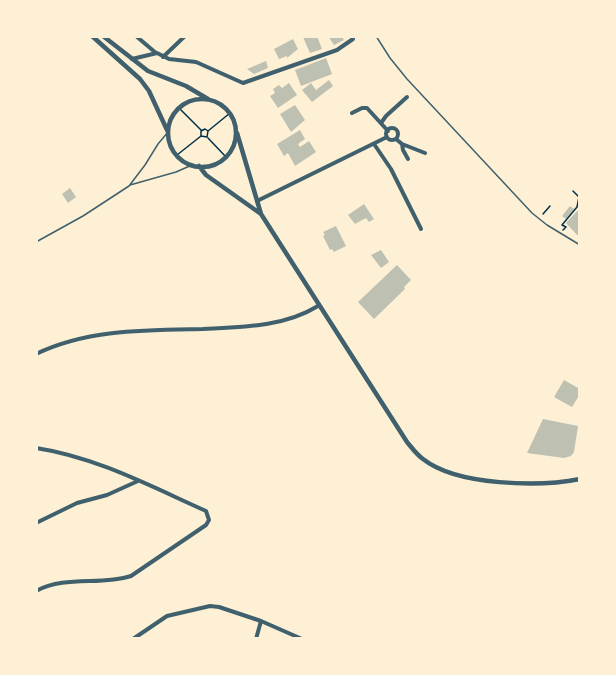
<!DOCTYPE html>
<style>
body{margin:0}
#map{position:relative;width:616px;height:675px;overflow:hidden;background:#fdf0d5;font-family:Poppins,sans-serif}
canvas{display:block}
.frame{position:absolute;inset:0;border:38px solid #fdf0d5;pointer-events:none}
</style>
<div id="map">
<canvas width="616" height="675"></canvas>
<div class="frame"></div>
</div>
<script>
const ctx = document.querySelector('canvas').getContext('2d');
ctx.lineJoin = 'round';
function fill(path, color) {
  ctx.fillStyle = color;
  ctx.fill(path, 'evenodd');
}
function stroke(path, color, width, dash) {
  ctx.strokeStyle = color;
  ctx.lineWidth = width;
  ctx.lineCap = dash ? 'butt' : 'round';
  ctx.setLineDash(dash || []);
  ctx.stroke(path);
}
const building = new Path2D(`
 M317 36 322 49 310 53 303 37Z
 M328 36H341L344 40 334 45Z
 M293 39 298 49 287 58V56L279 59 274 49Z
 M326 58 332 74 301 86 295 70Z
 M266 61 268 68 254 74 247 69Z
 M329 80 333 86 312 102 302 90 311 83 316 90Z
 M289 83 297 95 278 108 270 96 275 93 273 89 279 85 282 88Z
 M295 105 305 120 291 132 280 114Z
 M300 130 305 139 298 144 300 147 309 141 316 152 295 166 288 153 284 156 277 144Z
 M70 188 76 197 68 203 62 194Z
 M364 204 374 219 369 222 366 218 355 224 348 215Z
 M570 206 574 209 566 219 562 216Z
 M580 208V238L566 223Z
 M336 226 346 246 334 252 332 249 330 250 323 236 325 235 323 232Z
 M381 250 389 262 381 268 371 255Z
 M397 265 411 280 404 287 405 289 374 319 358 302Z
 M564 380 580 389V394L572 407 554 397Z
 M543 419 578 426 574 452 571 456 564 458 527 453Z`);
const path = new Path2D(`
 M179 108 201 130
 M208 131 230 113
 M208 138 226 157
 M177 155 201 136V131L205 129 208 131 207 137 201 136
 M573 191 579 197
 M543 214 550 206
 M563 230 566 227 562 225 577 207 579 197`);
const service = new Path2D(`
 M376 36 390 58 407 79 532 213 547 225 580 245
 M130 185 176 172 192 165
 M36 242 83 216 129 186 145 165 158 144 168 132`);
const minor = new Path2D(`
 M136 36 156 53
 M163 57 185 36
 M132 59 157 53 169 59 196 62 243 83 337 50 353 39
 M352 113 362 108H367L388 131
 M381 123 386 116 407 97
 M386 134a6 6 0 1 1 12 0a6 6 0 1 1-12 0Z
 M396 139 402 144 425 153
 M374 144 391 169 421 229
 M402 144 403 150 408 159
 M257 201 387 137
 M36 354C87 329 147 330 203 329 242 327 284 327 318 306
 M36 448C96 457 152 487 206 511L209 520 206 525 131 576C100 586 66 575 36 591
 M36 523 77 503 107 495 138 481
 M133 639 167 616 210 606 219 607 261 621 302 639
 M256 639 261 621`);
const tertiary = new Path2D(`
 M92 36 140 79 149 91 167 130
 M103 36 148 71 186 86 208 99
 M168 133a34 34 0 1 1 68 0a34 34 0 1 1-68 0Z
 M237 133 261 214
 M199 166 206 175 261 214 407 442C412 448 417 455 423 459 457 486 540 487 580 479`);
fill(building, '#bec0b2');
stroke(path, '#003049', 1.5);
stroke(service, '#3f606c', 1.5);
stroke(minor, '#3f606c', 4);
stroke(tertiary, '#3f606c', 4.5);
</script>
